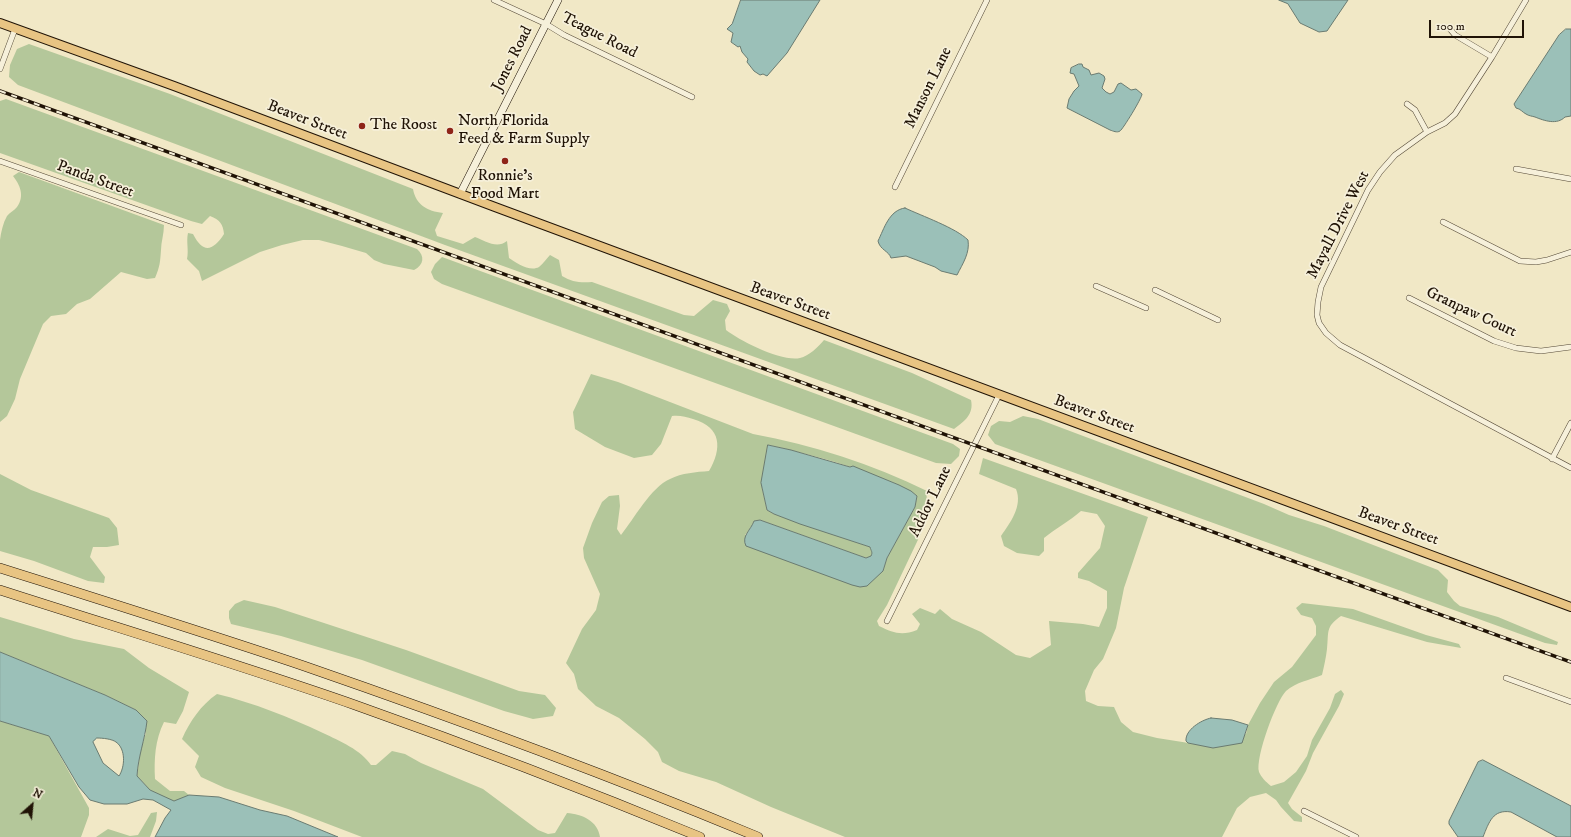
<!DOCTYPE html>
<style>
body{margin:0}
#map{position:relative;width:1571px;height:837px;overflow:hidden;background:#f1e8c6;font-family:"IM FELL DW Pica",serif}
canvas{display:block}
.north{position:absolute;left:12px;top:785px;width:40px;height:40px;-webkit-text-stroke:3px #f6f0da;paint-order:stroke;rotate:27deg;font-size:11px;font-weight:700;line-height:16px;text-align:center;color:#201306}
.north::after{content:'';display:block;margin:auto;width:14px;height:18px;background:#201306;clip-path:polygon(50% 0,100% 100%,50% 72%,0 100%)}
.scale{position:absolute;left:1429px;top:20px;width:95px;height:18px;box-sizing:border-box;border:2px solid #201306;border-top:0;padding-left:5px;font-size:12px;line-height:14px;white-space:nowrap;color:#201306;-webkit-text-stroke:3px #f6f0da;paint-order:stroke}
</style>
<div id="map">
<canvas width="1571" height="837"></canvas>
<div class="north">N</div>
<div class="scale">100 m</div>
</div>
<script>
const ctx = document.querySelector('canvas').getContext('2d');
ctx.lineJoin = 'round';
function fill(path, color) {
  ctx.fillStyle = color;
  ctx.fill(path, 'evenodd');
}
function stroke(path, color, width, dash) {
  ctx.strokeStyle = color;
  ctx.lineWidth = width;
  ctx.lineCap = dash ? 'butt' : 'round';
  ctx.setLineDash(dash || []);
  ctx.stroke(path);
}
function write(font, color, halo, rows, align = 'center') {
  ctx.font = font + ' "IM FELL DW Pica",serif';
  ctx.lineWidth = 3.5;
  ctx.setLineDash([]);
  ctx.textBaseline = 'middle';
  ctx.strokeStyle = halo;
  ctx.fillStyle = color;
  for (const [text, x, y, turn = 0] of rows) {
    ctx.save();
    ctx.translate(x, y);
    ctx.rotate((+turn || 0) * Math.PI / 180);
    ctx.textAlign = isNaN(turn) ? turn : align;
    if (halo) ctx.strokeText(text, 0, 0);
    ctx.fillText(text, 0, 0);
    ctx.restore();
  }
}
const green = new Path2D(`
 M29 44 170 94 413 189C416 205 427 211 443 213L435 230 437 236 463 244 475 237C485 241 497 249 507 241L509 258C516 263 530 272 539 267 543 264 547 258 550 255L559 260 562 276C572 282 580 283 592 282L684 315 694 316 713 300 727 304 730 311 725 320 726 330C740 341 782 362 800 358 809 356 818 347 824 340L912 373 971 400C974 414 965 421 954 429L445 245 18 85 9 77 10 65 17 49Z
 M6 99 417 249C425 256 424 265 414 270L384 264 374 260 366 253 342 246 319 240H303L282 245 260 252 202 281 199 271 187 259C189 250 186 242 188 233L193 234C203 254 213 251 224 234 223 224 220 220 210 216L202 224 191 221 0 153V101Z
 M19 172 164 225C164 234 161 242 161 250 160 263 160 266 155 278L147 279 121 272 90 299 77 304 66 314 51 316 43 324 20 379 15 399 7 416 0 422V240C1 232 3 223 7 216 10 212 14 211 17 207 25 196 20 185 13 176Z
 M442 257 953 444 960 449 959 456 951 464 936 463 442 284 434 279 431 272 435 264Z
 M591 374 618 382 753 434C813 445 872 464 927 491 926 503 927 513 925 525L887 605 877 621 879 626C893 633 902 636 917 630L920 624 912 614 920 608 935 614 940 609 952 619 981 632 1016 655 1030 658 1051 645 1049 621 1083 624 1099 627 1107 608V591L1089 581 1078 578V573L1100 548 1105 526 1097 514 1081 511C1070 521 1056 528 1044 538V551L1039 556 1017 553 1004 546 1001 536C1010 523 1023 506 1016 489L979 474 983 458 1148 517 1124 588 1116 628 1103 659 1094 670 1085 691 1086 701 1098 706 1114 707 1121 722 1133 732 1157 738 1195 744 1246 734 1248 725 1260 703 1274 682 1292 667 1316 635V626L1312 618 1301 615 1296 608 1302 603 1353 609 1426 635 1459 644 1461 648 1427 642 1341 616C1325 627 1329 632 1327 649 1326 658 1324 666 1322 675 1310 680 1296 682 1286 691 1276 701 1255 758 1259 772 1261 777 1266 782 1271 786L1284 782 1296 772 1307 756 1312 740 1330 708 1335 694 1341 690 1344 694 1339 706 1313 753 1306 771 1288 803 1292 809 1302 817V822L1294 821 1281 807 1276 800 1266 793 1250 797 1237 808 1222 837H845L771 807 716 782 679 771 662 762 658 752 645 739 619 718 596 706 578 689 574 674 566 663 582 629 596 610 600 594 584 558 583 548 592 523 602 502 609 496 619 495 620 506 617 529 621 535C634 519 651 487 670 479 682 473 696 472 709 471 722 449 722 427 693 419 686 417 680 415 672 416L661 444 652 455 634 458 605 447 575 429 573 412ZM768 445C805 453 843 463 878 477 892 482 906 487 917 496L915 507 887 558 883 571 745 535 752 526 754 521 760 520 866 558 872 556V551L870 547 774 514 767 510 762 488Z
 M1023 416 1038 419 1264 504 1289 515 1324 526 1438 570 1448 580 1447 592 1454 601 1460 606 1498 617 1558 642 1557 645 1545 643 995 444 988 435 991 426 999 421 1010 422Z
 M0 474 31 490 109 518 117 528 119 545 107 547H93L90 557 105 577 104 583 88 581 34 561 0 551Z
 M244 600 275 607 324 623 406 650 519 691 545 695 556 708 553 716 533 719 504 711 362 660 281 636 231 624 229 618V611L235 604Z
 M0 617 74 639 124 649 149 668 189 692 183 711 176 724 164 722C155 740 154 759 155 779L170 791H184L189 795 174 802 151 791 137 776 141 747 146 733 136 710 105 695 0 652Z
 M217 694C254 703 289 717 323 733 340 741 361 750 371 765H376L392 751 405 754 421 763 483 789 538 830 548 834 555 833 567 813C582 814 598 821 600 837H362L294 811 225 788 201 777 195 767 199 756 182 739C190 721 201 705 217 694Z
 M0 721 49 736 89 808V815L81 837H0Z
 M157 812 156 821 150 837H96L108 829 130 836 138 835 151 813Z`);
const water = new Path2D(`
 M741 0H820L787 53 767 76 763 74 760 75 754 71 747 62 748 59 742 52 740 46 738 47 731 42 733 33 727 29 732 24Z
 M1279 0H1348L1327 31 1319 32 1300 23 1288 4Z
 M1566 29H1571V116L1565 117C1557 125 1545 121 1535 117 1532 116 1529 116 1526 114 1522 112 1521 109 1516 108L1514 104 1559 35Z
 M1079 64H1082L1083 67 1089 70 1091 75 1099 73 1104 76 1105 79 1102 88 1106 92 1110 94 1114 92 1118 84 1121 83 1131 90 1136 89 1142 94C1142 98 1123 129 1120 131 1117 133 1113 131 1110 130L1067 108 1069 99 1074 91 1079 86 1074 74 1070 73 1071 68Z
 M905 208C922 216 956 228 968 240 970 253 963 263 957 275L941 271 935 267 906 256 891 258C889 251 880 250 878 241 884 229 889 210 905 208Z
 M768 445 791 450 850 467 853 466 899 485 911 491 917 496 915 507 887 558 883 571 867 586 860 587 852 585 746 546C741 536 751 530 754 521L760 520 866 558 871 556C873 552 871 551 870 547L800 524 774 514 767 510 761 483Z
 M0 652 105 695 136 710 147 721C145 739 138 757 137 776L150 790 174 801 189 795 219 797 260 810 287 816 338 837H155L165 818 171 810 153 800 143 799 127 804H104L90 800 79 787 49 736 0 721ZM97 738C103 738 112 739 116 742 126 749 125 767 119 776L103 763 93 742Z
 M1211 718 1232 720 1248 725 1242 743 1213 748 1188 743 1186 741C1185 730 1201 720 1211 718Z
 M1483 760 1571 806V837H1557L1511 812C1493 809 1489 822 1483 837H1458L1449 824V821L1478 762Z`);
const street = new Path2D(`
 M494 0 546 24 564 35 692 97
 M1526 0 1492 57 1455 114 1445 123 1427 132 1395 155 1380 172 1368 190 1321 287 1318 302 1317 315 1319 323 1326 333 1340 345 1571 468
 M1450 29 1455 35 1492 57
 M0 69 15 29
 M1407 104 1415 110 1427 132
 M0 161 181 225
 M1516 169 1571 179
 M895 187 987 0
 M1443 222 1520 261 1536 262 1547 260 1571 252
 M1096 286 1146 308
 M1155 290 1218 320
 M1409 298 1494 341 1516 348 1541 351 1571 347
 M1552 459 1571 423
 M887 621 999 395
 M1506 678 1571 702
 M1304 811 1356 837`);
const secondary = new Path2D(`
 M460 194 558 0`);
const primary = new Path2D(`
 M0 23 174 86 495 207 1571 607`);
const highway = new Path2D(`
 M0 568C101 600 203 632 304 666 457 719 609 775 758 837
 M0 590C118 628 238 664 355 705 471 746 586 790 700 837`);
const rail = new Path2D(`
 M0 91 1571 662`);
const markers = [
 [362,126,4,"#8f2418"],
 [450,131,4,"#8f2418"],
 [505,161,4,"#8f2418"]
];
const streetNames = [
 ["Teague Road",599,36,27],
 ["Jones Road",513,59,-63],
 ["Manson Lane",929,88,-64],
 ["Beaver Street",307,121,21],
 ["Panda Street",95,180,20],
 ["Mayall Drive West",1339,225,-63],
 ["Beaver Street",790,302,20],
 ["Granpaw Court",1471,313,25],
 ["Beaver Street",1094,415,20],
 ["Addor Lane",931,502,-64],
 ["Beaver Street",1398,527,20]
];
const poiNames = [
 ["North Florida",458,122],
 ["Feed & Farm Supply",458,140],
 ["The Roost",370,126],
 ["Ronnie's",505,177,"center"],
 ["Food Mart",505,195,"center"]
];
fill(green, '#b4c79a');
fill(water, '#9bc0b8');
stroke(water, '#6a7b71', 1);
stroke(street, '#544836', 6);
stroke(secondary, '#201306', 8);
stroke(primary, '#201306', 10);
stroke(highway, '#201306', 10);
stroke(street, '#f6f0da', 5);
stroke(secondary, '#f6f0da', 7);
stroke(primary, '#e8c483', 8);
stroke(highway, '#e8c483', 9);
stroke(rail, '#201306', 3.5);
stroke(rail, '#f6f0da', 2, [6]);
for (const [x, y, r, color] of markers) {
  const dot = new Path2D();
  dot.arc(x, y, r, 0, 2 * Math.PI);
  ctx.fillStyle = color;
  ctx.fill(dot);
  stroke(dot, '#f6f0da', 1.5);
}
write('16px', '#201306', '#f6f0da', streetNames);
write('16px', '#201306', '#f6f0da', poiNames, 'left');
</script>
